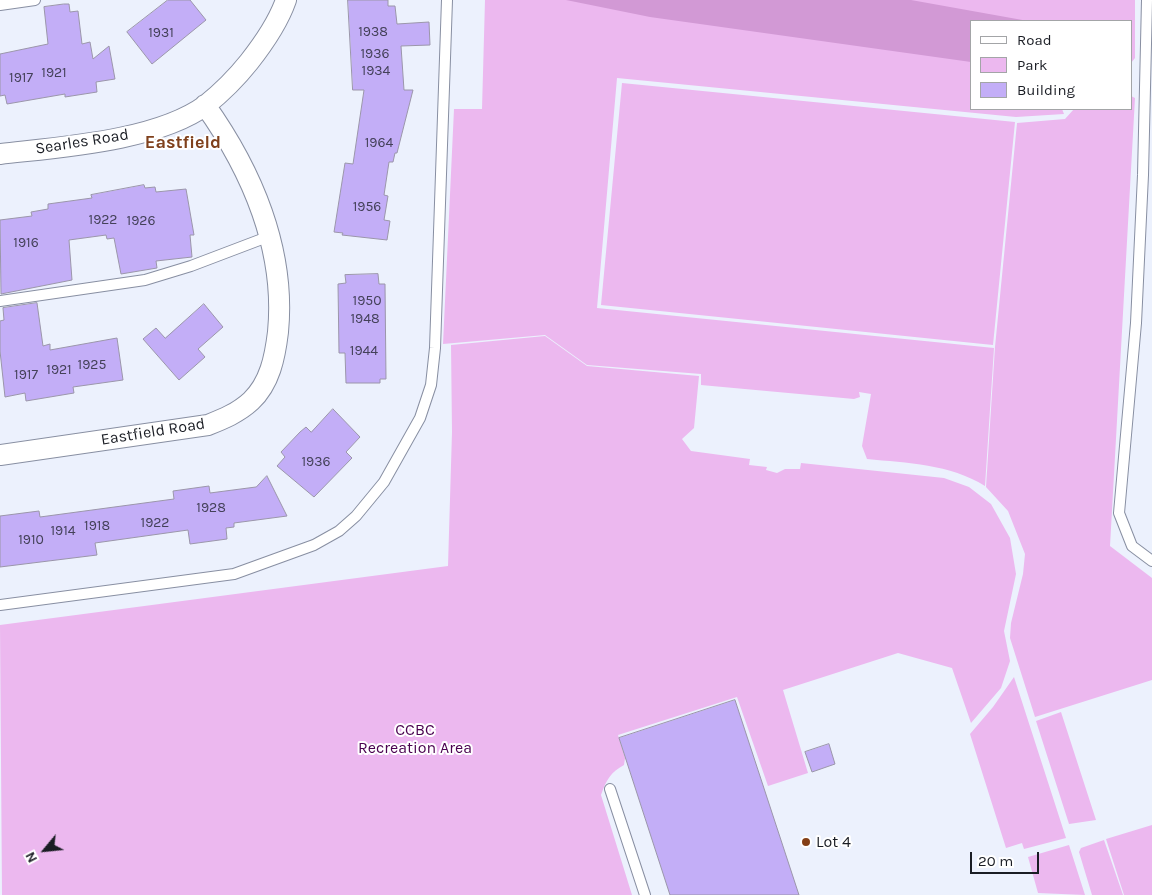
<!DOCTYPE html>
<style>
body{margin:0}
#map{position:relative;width:1152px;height:895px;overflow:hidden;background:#ecf1fd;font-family:Karla,sans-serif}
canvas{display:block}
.legend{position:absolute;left:970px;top:20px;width:162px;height:90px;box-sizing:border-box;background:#fff;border:1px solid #a3a5a7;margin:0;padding:6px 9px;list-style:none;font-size:15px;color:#1a1d24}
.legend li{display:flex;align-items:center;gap:10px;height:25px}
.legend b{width:25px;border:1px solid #a3a5a7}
.north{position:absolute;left:20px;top:825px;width:50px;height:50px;-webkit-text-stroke:4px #fff;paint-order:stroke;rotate:242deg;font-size:14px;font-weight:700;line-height:20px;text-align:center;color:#1a1d24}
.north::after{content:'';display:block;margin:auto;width:18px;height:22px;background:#1a1d24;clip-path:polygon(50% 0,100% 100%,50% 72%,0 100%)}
.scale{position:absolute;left:970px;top:852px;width:69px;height:22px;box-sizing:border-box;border:2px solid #1a1d24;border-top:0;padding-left:6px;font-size:15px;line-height:18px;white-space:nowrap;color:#1a1d24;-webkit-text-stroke:4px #fff;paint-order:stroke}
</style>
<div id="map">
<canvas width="1152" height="895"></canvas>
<ul class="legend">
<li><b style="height:6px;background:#fff"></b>Road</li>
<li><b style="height:14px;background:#ecb8ef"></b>Park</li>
<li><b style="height:14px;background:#c3aef7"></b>Building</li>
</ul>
<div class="north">N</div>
<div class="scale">20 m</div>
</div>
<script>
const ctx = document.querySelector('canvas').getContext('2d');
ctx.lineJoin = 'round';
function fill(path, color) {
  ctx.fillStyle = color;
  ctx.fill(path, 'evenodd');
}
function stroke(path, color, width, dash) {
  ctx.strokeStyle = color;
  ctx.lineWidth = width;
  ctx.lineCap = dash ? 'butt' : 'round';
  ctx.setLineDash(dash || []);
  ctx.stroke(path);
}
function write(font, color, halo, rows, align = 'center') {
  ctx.font = font + ' Karla,sans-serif';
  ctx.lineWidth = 4;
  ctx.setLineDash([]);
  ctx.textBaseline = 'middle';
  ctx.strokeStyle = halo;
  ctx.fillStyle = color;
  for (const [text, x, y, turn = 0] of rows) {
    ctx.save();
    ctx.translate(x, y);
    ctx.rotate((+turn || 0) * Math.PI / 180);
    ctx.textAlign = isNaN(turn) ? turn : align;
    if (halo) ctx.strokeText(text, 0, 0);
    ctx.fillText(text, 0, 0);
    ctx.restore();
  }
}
const green = new Path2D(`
 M485 0H1135V58L1131 63V21H971V109H1062L1064 114 1016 117 617 78 597 308 994 348 985 486C950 464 907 463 867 459L862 446 871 394 859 392 860 397 854 399 701 385V374L587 365 545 335 443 344 454 109H482Z
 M622 83 1015 122 993 345 601 305Z
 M1131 96 1135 98 1110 546 1152 578V680L1035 717 1010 638 1011 623 1023 574 1025 554 1008 511 986 487 995 347 1017 123 1065 119 1074 109H1131Z
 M545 336 587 366 699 376 694 428 682 439 691 451 750 459 749 465 767 467 766 470 777 473 785 469H800L801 463 944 478 969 487 991 504 1010 538 1016 574 1004 631 1010 661 1001 688 971 723 952 668 898 653 783 690 808 773 768 786 737 697 618 735 625 758 624 765C611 772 606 780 601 795L632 895H2L0 625 448 566 452 432 451 345Z
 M1014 677 1066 838 1024 849 1022 843 1006 848 970 734 993 707Z
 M1061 712 1096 820 1069 824 1036 721Z
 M1152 825V895H1124L1106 839Z
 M1104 840 1123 895H1092L1079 852 1081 848Z
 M1069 845 1085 895 1038 893 1028 857Z`);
const forest = new Path2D(`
 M566 0H911L1028 21H971V62L650 17Z`);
const building = new Path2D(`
 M168 0H190L206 20 152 64 127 32Z
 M348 0H388V6H395L397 24 429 22 430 45 401 46 404 90H413L397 153H395L393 162H389L384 195 388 196 384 220 390 221 387 240 342 235 343 233 334 232 345 163 353 164 364 90H353Z
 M64 4H69L70 12 78 11 82 44 90 42 93 59 109 46 115 79 96 82 97 92 65 97V94L7 104 5 95 0 96V54L48 44 44 7Z
 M144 185 145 188 155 187 156 192 186 189 194 235H190L192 257 156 261 157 268 121 274 114 238 107 239 106 235 69 240 72 280 1 294 0 220 32 216 31 212 48 209V204L92 198 91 195Z
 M378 274 379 284H385L386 379H380V383H346L345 353H339L338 284 346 283 345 275Z
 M37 303 43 346 50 344V350L117 338 123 380 73 387 74 393 26 401 25 393 5 397 0 351V321L4 320 3 308Z
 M204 304 223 327 198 349 205 357 179 380 143 339 156 328 165 338Z
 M333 409 360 437 346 452 352 458 314 497 277 466 285 457 281 452 300 432 306 427 311 432Z
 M267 476 287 516 234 523V527L226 528 227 539 190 544 188 530 95 543 97 555 0 567V516L39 511 40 517 174 499 173 491 209 486 210 493 256 487Z
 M735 700 799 895H670L619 738Z
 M829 744 835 764 812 772 805 752Z`);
const service = new Path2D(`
 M1147 0 1143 175 1136 323 1119 513 1132 546 1152 561
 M0 5 35 0
 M0 301 145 280 191 266 270 236
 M0 605 234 574 314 545 339 531 356 516 384 482 420 418 431 385 435 348 447 0
 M610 789 645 895`);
const minor = new Path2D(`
 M0 154C60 147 157 141 206 105 221 93 237 77 249 62 264 43 278 23 286 0
 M0 455 208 425C223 419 238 413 251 401 270 383 275 357 278 332 286 250 252 171 205 105`);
const markers = [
 [806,842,5,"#843f16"]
];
const numberNames = [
 ["1938",373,32],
 ["1931",161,33],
 ["1936",375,54],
 ["1934",376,71],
 ["1921",54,73],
 ["1917",21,78],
 ["1964",379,143],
 ["1956",367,207],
 ["1922",103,220],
 ["1926",141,221],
 ["1916",26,243],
 ["1950",367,301],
 ["1948",365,319],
 ["1944",364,351],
 ["1925",92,365],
 ["1921",59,370],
 ["1917",26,375],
 ["1936",316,462],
 ["1928",211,508],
 ["1922",155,523],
 ["1918",97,526],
 ["1914",63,531],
 ["1910",31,540]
];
const streetNames = [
 ["Searles Road",82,142,-9],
 ["Eastfield Road",153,432,-9]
];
const parkNames = [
 ["CCBC",415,730],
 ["Recreation Area",415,748]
];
const poiNames = [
 ["Lot 4",816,842]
];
const neighbourhoodNames = [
 ["Eastfield",183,143]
];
fill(green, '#ecb8ef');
fill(forest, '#d299d5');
fill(building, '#c3aef7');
stroke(building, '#9b96aa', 1);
stroke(service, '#888fa2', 12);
stroke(minor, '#888fa2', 22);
stroke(service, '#fff', 10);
stroke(minor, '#fff', 20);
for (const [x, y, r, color] of markers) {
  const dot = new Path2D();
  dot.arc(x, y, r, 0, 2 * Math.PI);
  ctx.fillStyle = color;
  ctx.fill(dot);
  stroke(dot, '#fff', 2);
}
write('14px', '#444159', null, numberNames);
write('16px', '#1a1d24', '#fff', streetNames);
write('16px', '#4a0250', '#fff', parkNames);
write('16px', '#1a1d24', '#fff', poiNames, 'left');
write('bold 18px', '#7f401c', '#fff', neighbourhoodNames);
</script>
